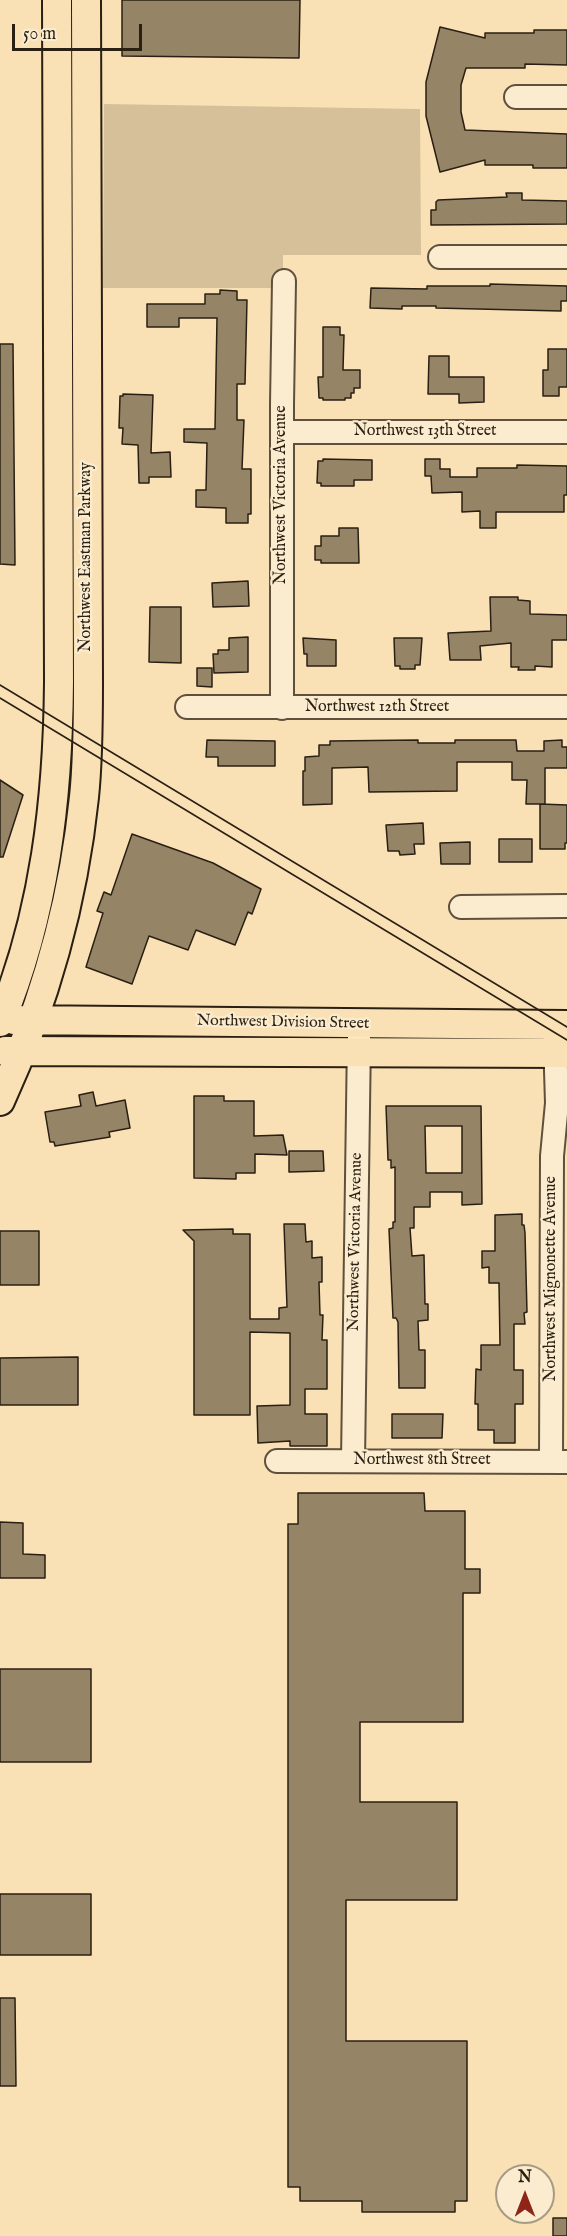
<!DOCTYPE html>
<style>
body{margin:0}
#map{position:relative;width:567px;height:2236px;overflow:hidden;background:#f9e1b5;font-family:"IM FELL English",serif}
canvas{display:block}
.north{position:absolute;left:495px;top:2164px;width:60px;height:60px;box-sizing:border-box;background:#fbeccf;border:2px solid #a79a84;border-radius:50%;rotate:0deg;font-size:16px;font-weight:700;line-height:24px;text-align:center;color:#2a1f13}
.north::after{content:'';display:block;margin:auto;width:21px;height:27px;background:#8f2418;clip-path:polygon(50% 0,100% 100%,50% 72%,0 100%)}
.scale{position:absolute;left:12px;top:24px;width:130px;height:27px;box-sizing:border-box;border:3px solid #2a1f13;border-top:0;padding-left:8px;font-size:18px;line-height:21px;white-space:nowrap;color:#2a1f13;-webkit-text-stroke:4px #fbeccf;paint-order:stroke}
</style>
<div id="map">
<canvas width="567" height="2236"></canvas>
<div class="north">N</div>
<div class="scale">50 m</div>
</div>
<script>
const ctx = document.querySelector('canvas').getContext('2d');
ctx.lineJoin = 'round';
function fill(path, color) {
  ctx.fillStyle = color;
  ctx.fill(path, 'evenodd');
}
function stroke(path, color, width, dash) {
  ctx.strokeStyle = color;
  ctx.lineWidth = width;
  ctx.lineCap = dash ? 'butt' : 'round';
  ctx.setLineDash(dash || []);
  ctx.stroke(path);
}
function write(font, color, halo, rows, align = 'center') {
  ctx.font = font + ' "IM FELL English",serif';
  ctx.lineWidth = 4.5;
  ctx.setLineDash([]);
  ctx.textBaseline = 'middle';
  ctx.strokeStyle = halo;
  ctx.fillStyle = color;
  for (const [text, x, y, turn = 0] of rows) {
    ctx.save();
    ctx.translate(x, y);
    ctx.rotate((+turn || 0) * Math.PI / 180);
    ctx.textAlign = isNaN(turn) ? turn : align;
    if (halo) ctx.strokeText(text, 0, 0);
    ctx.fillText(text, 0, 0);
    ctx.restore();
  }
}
const green = new Path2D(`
 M104 104 420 109 421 255H283V288H103Z`);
const building = new Path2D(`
 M122 0H300L299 58 122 56Z
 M440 27 485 38V33H534V30H567V65L525 64V68H466L461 85V112L465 130 567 134V168H533V165H485V160L440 172 426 116V82Z
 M506 193H522V200L567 201V224L431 225V210H436V202L438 200 507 197Z
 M490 284 567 286V301H561V311L436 308V306H402V309L370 308 371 288 427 289V286H490Z
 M220 290 237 291V300H247L245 384H237V420H244L242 469H251V514H248V523H226V508L196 507V490H206L207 443 184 442V429H215L217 318H179V327H147V304H205V294H220Z
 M323 327H340V335H344L343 370H360V388H354V393H351V398H345V400H323V398H319L318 377H323Z
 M0 344H13L15 565 0 564Z
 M548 349H567V387H559V396H543V370H548Z
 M429 356H449V377H484V402L459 403V394H428Z
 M123 394 153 395 151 453 170 452 171 477H149V483H139L138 445 122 444 123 428H119L120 396H123Z
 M323 459 372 460V480H354V486H321V483H317L318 461H323Z
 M425 459H440V469H450V477H477V468H517V465L567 466V495H564V512H496V528H480V511L462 512V492L432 493 431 476H425Z
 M339 528H358L359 563H321V560H315V546H321V536H339Z
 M248 581 249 606 213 607 212 583Z
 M490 597H518V600L530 601V614L567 615V640H552V667L535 666V670H518L519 667H511V643L480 646 481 660H450L448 633 491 631Z
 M150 607H181V663L149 662Z
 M248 637V672L214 673 213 654H218V650H229V638Z
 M303 638 336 640V666H307V654H304Z
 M394 638H422L420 665H415V669H400V666H395Z
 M197 668H212V687L197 686Z
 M207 740 275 741V766H218V757H206Z
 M418 740V743H455V740H516L517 751H544V741L562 740V747H567V768H545V804H526L527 780H512V762H457V791L369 792 368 767 332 768V804L303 805V771H305V757L319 756V745H330V741Z
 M0 780 23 795 3 857H0Z
 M540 804 567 805V843H565V849H540Z
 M423 823 424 844H414L415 854 400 855 399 851H388L386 825Z
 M132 834 213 863 261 889 252 914 248 912 235 945 196 930 188 950 149 936 132 984 86 967 103 913 97 911 104 892 111 895Z
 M499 839H532V862H499Z
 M470 842V864H441L440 843Z
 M93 1092 96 1106 125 1100 130 1128 109 1132 110 1137 55 1146 54 1142H50L45 1112 81 1106 79 1095Z
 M194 1096H224V1101H254V1136L283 1135 287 1155 255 1154V1173H236V1179L194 1178Z
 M386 1106H481L482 1204 462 1205V1192H430V1207H414V1228H410L412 1256 424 1255 425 1304H428V1320L418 1321 419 1350H425V1388H399L398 1322 396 1318H393L389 1229 393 1228V1222H395V1167L391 1168V1160H388ZM425 1126H462V1173H426Z
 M289 1151H323L324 1171 289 1172Z
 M522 1214V1225H524L525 1233 527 1312 524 1313 525 1324H514V1370H523V1404H515V1443H494V1430H478V1404H475L476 1369 481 1370V1345H500L499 1283H489V1267L482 1268V1251H495V1215Z
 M284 1224H305L306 1242 312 1241V1258L322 1257V1282H319L320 1315H323L322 1340H327V1389H305V1414H327V1446H290V1441L258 1443 257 1406 290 1405V1333L250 1332V1415H194V1241L183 1230 233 1229V1234H250V1319H279V1308L287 1307Z
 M0 1231H39V1285H0Z
 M78 1357V1405H0V1358Z
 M392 1414H443L442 1438H392Z
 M298 1493H424L425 1511H465V1569H480V1593H463V1722H360V1802H457V1900H346V2041H467V2201H455V2212H362V2201H300V2187H288V1524H298Z
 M0 1522 23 1523V1554L45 1555V1578H0Z
 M0 1669H91V1762H0Z
 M0 1894H91V1955H0Z
 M0 1998H15L16 2086H0Z
 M553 2218H567V2236H553Z`);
const minor = new Path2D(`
 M516 97H567
 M440 257H567
 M283 432H567
 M187 707H567
 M282 708V404L284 281
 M461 907 567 906
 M353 1460 359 1038
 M277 1461 566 1462
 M551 1462 552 1156 557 1103 555 1038`);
const major = new Path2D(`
 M14 1020 567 1025
 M0 1022C45 914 58 798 59 682L57 0
 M5 1051 567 1053
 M0 1101C44 1005 73 903 84 797 88 759 88 721 88 683L86 0`);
const tram = new Path2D(`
 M0 685 567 1027
 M0 698 567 1040`);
const streetNames = [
 ["Northwest 13th Street",425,432],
 ["Northwest Victoria Avenue",282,495,-90],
 ["Northwest Eastman Parkway",87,557,-90],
 ["Northwest 12th Street",377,708],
 ["Northwest Division Street",283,1023,1],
 ["Northwest Victoria Avenue",356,1242,-89],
 ["Northwest Mignonette Avenue",552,1279,-90],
 ["Northwest 8th Street",422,1461]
];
fill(green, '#d6c099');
fill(building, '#968467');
stroke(building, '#2a1f13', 1.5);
stroke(minor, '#5e503c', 26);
stroke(major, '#2a1f13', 32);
stroke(minor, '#fbeccf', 22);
stroke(major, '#f9e1b5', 28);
stroke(tram, '#2a1f13', 1.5);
write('16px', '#2a1f13', '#fbeccf', streetNames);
</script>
